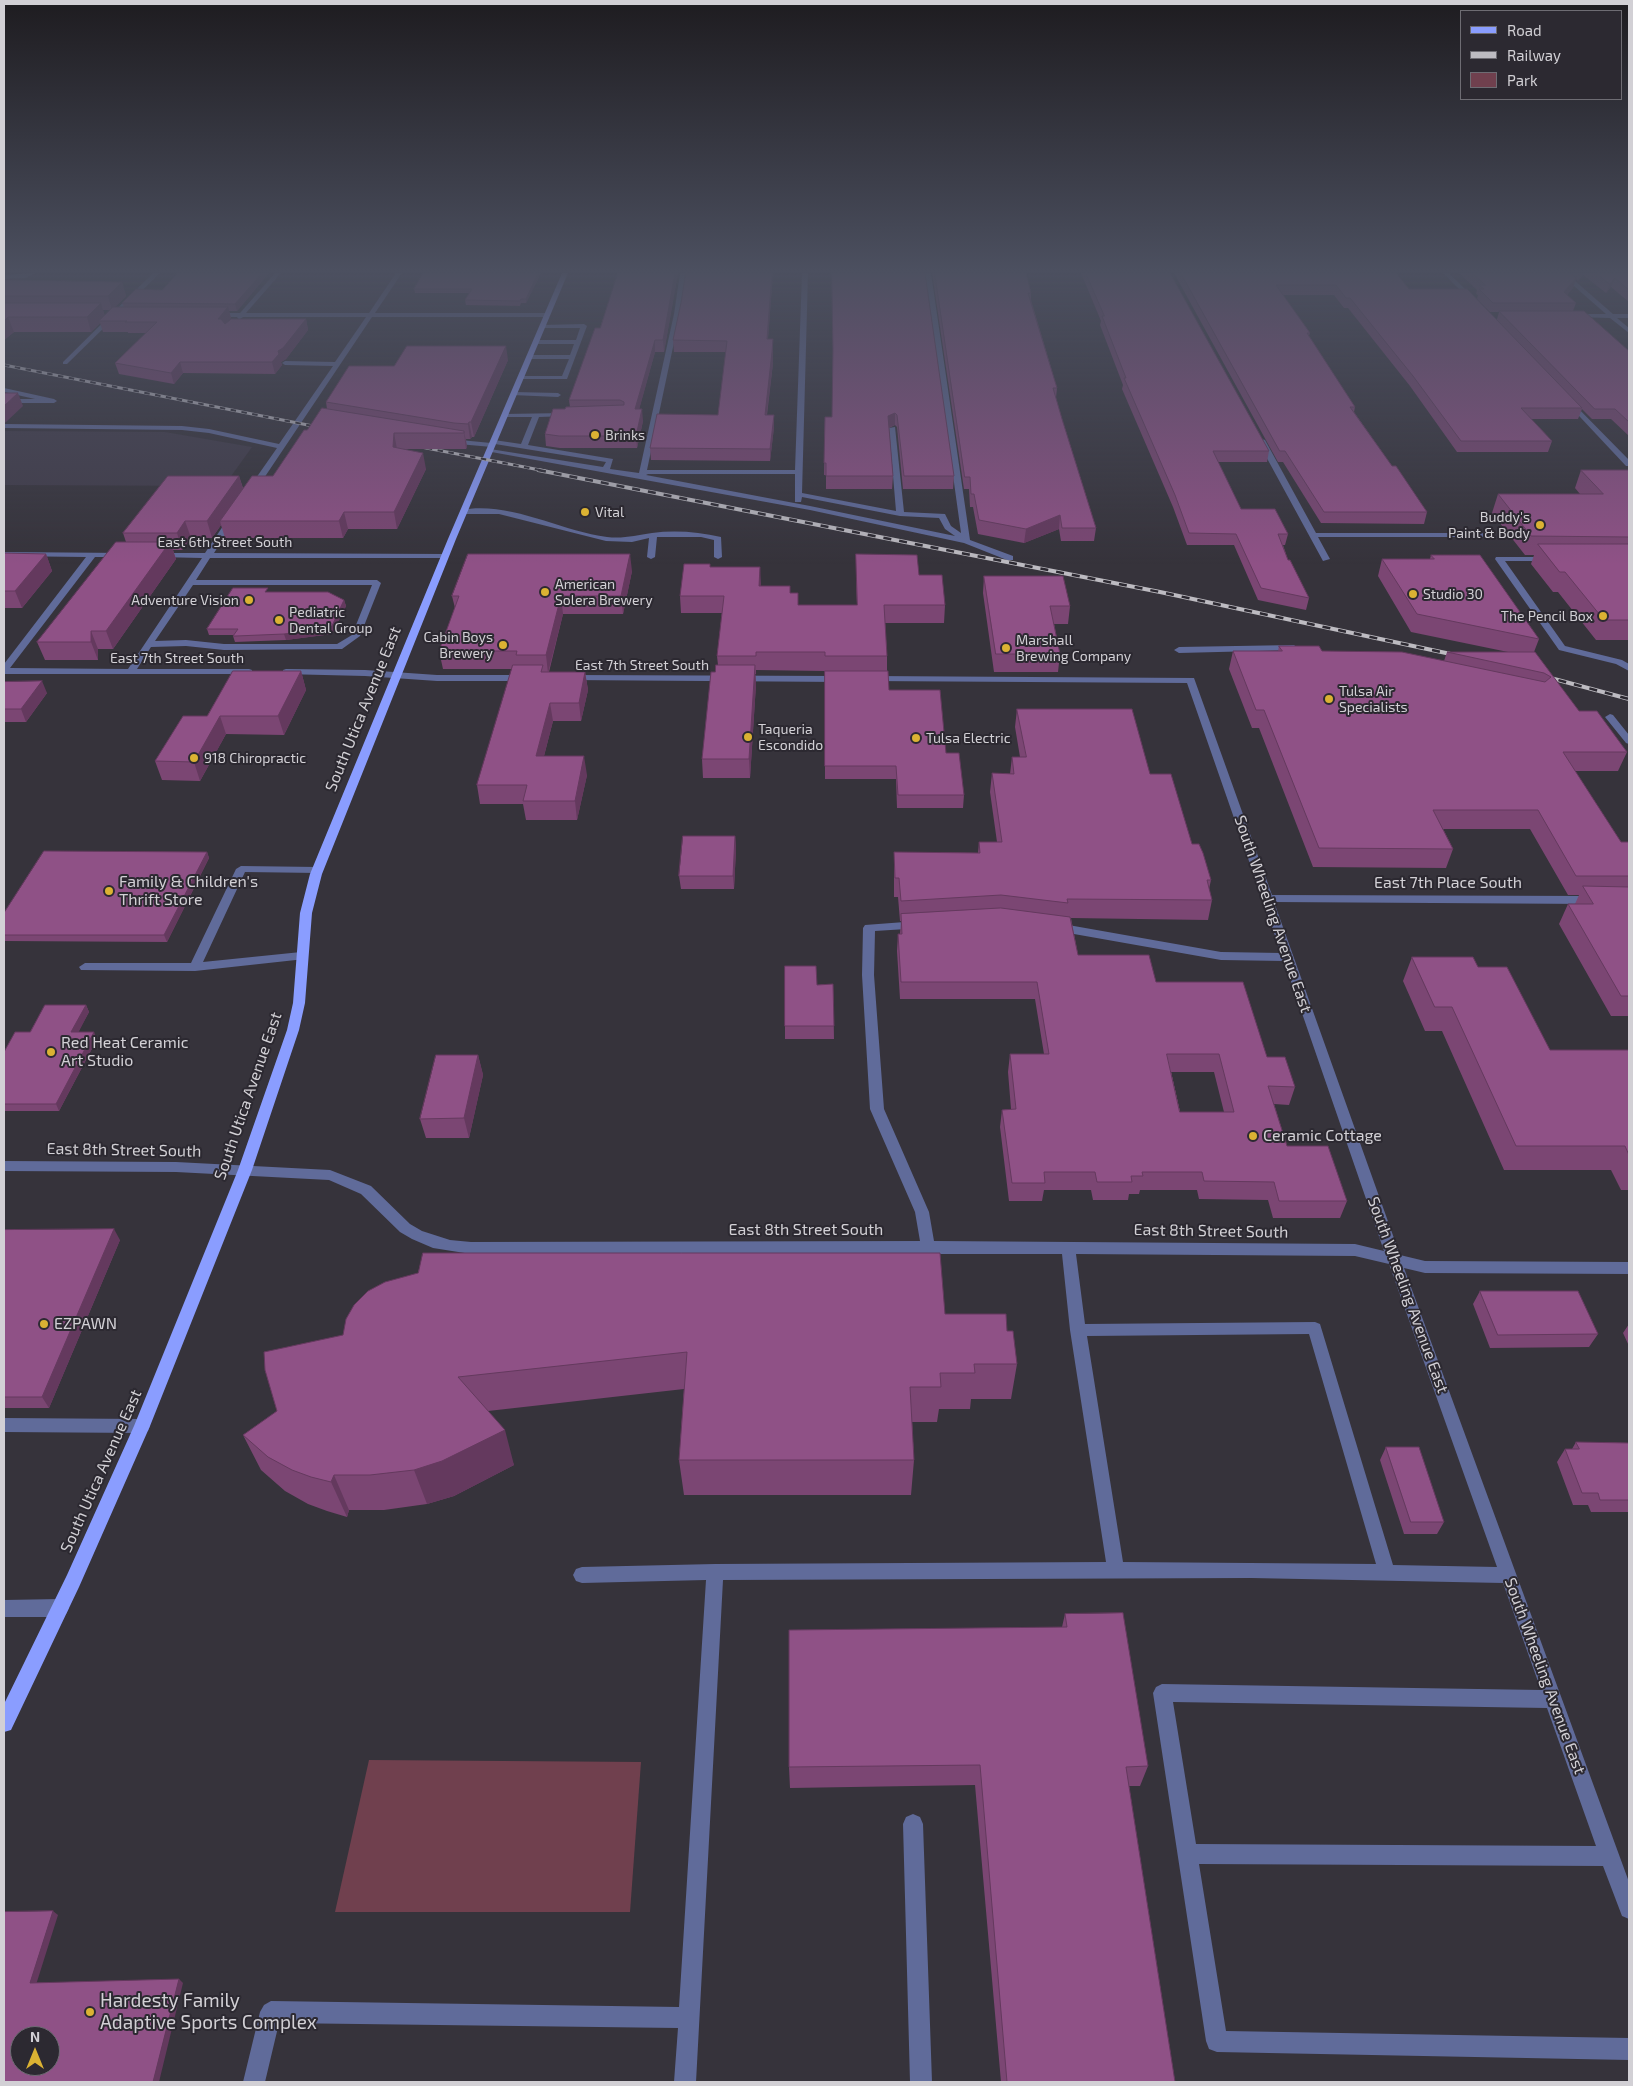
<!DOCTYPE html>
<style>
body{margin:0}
#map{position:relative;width:1633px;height:2086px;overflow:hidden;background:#36333b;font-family:"Exo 2",sans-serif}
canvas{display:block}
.frame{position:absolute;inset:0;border:5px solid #d2d0d5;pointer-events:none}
.legend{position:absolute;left:1460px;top:10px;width:162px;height:90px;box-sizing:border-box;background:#2c2931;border:1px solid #6e6c73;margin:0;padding:6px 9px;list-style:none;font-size:15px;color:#d2d0d5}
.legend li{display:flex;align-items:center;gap:10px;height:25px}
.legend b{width:25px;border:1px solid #6e6c73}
.north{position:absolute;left:10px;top:2026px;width:50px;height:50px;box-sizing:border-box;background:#2c2931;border:1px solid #6e6c73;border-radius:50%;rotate:0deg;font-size:14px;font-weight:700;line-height:20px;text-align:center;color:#d2d0d5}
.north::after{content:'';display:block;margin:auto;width:18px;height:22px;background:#dbb233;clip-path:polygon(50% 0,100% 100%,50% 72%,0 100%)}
</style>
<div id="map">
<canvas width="1633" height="2086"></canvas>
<div class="frame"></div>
<ul class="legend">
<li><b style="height:6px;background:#8a9dff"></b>Road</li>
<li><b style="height:6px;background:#bdbbc1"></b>Railway</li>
<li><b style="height:14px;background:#70404e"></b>Park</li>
</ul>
<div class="north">N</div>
</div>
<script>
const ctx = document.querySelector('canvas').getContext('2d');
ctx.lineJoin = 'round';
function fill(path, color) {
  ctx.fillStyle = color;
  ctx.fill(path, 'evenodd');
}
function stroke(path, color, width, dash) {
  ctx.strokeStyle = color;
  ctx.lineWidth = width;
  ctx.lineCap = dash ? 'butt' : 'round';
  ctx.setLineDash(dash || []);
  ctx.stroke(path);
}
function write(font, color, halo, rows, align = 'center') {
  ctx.font = font + ' "Exo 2",sans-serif';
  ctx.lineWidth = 4;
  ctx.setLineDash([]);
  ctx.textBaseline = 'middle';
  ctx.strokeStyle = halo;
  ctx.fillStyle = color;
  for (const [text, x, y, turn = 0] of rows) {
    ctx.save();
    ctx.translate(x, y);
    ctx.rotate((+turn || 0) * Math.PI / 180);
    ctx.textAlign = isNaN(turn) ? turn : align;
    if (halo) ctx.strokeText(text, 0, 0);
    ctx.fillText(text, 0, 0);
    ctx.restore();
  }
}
const built = new Path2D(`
 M4 431 165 432 252 447 224 486 4 485Z`);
const green = new Path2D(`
 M369 1760 641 1762 630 1912H335Z`);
const minor = new Path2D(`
 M35 273 26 278 4 279V275Z
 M153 273H160L67 364H63V362Z
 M275 273H281L246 313H369L396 273H402L375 313H547L550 315 547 317H372L256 490H253L249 488 277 448 209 433 182 430 4 428V424L182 426 209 429 279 444 333 366 285 365 282 363 285 361 335 362 366 317H243L239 320 237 317H214L211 315 214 313H240Z
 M680 273H686L680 314 647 470H795L802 273H808L802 493 896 511 889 428 895 427 904 512 945 514 951 526 961 533 925 273H931L970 540 1013 556V560H1007L964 543 810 510 486 451 490 449 603 467 606 462 495 444 492 447 447 443 446 441 450 439 491 443 494 440 521 444 532 417H505L503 416V414L566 413 568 414V416L539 417 528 445 613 459 610 469 639 473 674 314ZM648 474H795V502H801L802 497 900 516 939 518 945 529 955 536 810 506 646 475Z
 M1443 273H1449L1476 300V302H1472Z
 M1559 273H1566L1613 314H1629V318H1617L1629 328V333L1610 318 1572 317 1574 314H1606Z
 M584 324 587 326 567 379H519V377L521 376H562L569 359H529L526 357 529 355H570L574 344H536L533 342 536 340H576L580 328H543L541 325Z
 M4 388 54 399 57 401 54 403H4V399H35L4 392Z
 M514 392 558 393 561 395 558 397 512 395V393Z
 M1566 400H1570L1629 460V466H1626L1566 402Z
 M1258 438 1265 440 1316 533H1482L1486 535 1482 537H1318L1330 559 1323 561 1257 440Z
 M461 510C511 501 559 531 607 537 624 539 636 535 652 533 675 530 699 532 721 537L722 557 718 559 714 557V540L701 537H657L655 557 651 559 647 557 649 538 632 542 606 541 499 514H464L460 512Z
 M229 517 236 519 214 553 445 554 449 556 445 558H210L196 580H377L381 583 360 636 342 649 224 650 186 646 151 647 137 669H249L252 670V674H4V664L86 557 4 556V552L126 553V557H95L10 668 128 669 202 558 158 557 154 555 158 553H205ZM193 585H372L352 635 337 644H224L186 640 155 641Z
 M1496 557H1552V561H1505L1565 646 1622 660 1629 664V671L1616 664 1559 650 1495 559Z
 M1294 645 1298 648 1297 650 1179 653 1174 650 1179 647Z
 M286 669 365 670 437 675H526L531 678 526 681H437L365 676 283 674V670Z
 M571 675 841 676 846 679 841 682 568 680 566 678Z
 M871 676 1194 678 1272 895 1592 896 1598 900 1592 904 1274 902 1400 1255 1425 1261 1629 1262V1274L1425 1273 1404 1268 1629 1882V1919L1622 1916 1603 1866 1199 1864 1226 2031 1629 2038V2060L1217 2052 1209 2049 1206 2041 1153 1693 1156 1687 1162 1684 1541 1690 1503 1583 1251 1578 723 1580 696 2082H674L678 2028 279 2023 265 2082H243L260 2012 264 2005 271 2001 679 2007 706 1580 582 1583 576 1581 573 1575 576 1569 582 1567 715 1564 1106 1562 1070 1330 1062 1254H471L433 1248 412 1239 400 1232 361 1194 329 1180 176 1172 4 1171V1161L176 1162 330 1170 371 1186 410 1224 422 1231 450 1240 471 1242 920 1241 915 1212 870 1109 862 975 863 928 865 925 918 921 924 925 922 928 875 931 874 975 884 1109 929 1212 934 1241 1355 1244 1384 1251 1284 961 1221 960 1057 931 1051 927 1057 923 1221 952 1281 953 1187 683 868 681V677ZM1076 1254 1355 1256 1389 1264 1497 1567 1393 1565 1320 1324 1315 1322 1085 1324ZM1309 1334 1376 1564 1123 1562 1087 1336ZM1173 1702 1547 1708 1596 1846 1196 1844Z
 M1610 714 1613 715 1629 735V744L1626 743 1605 717Z
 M241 866 318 867 323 870 318 873 245 872 203 962 301 952 307 956 305 959 195 971 81 970 79 967 85 963H191L236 869Z
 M4 1418 142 1419 148 1421 150 1426 148 1431 142 1433 4 1432Z
 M60 1599 66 1602 69 1608 66 1614 60 1617H4V1600Z
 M913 1814 920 1817 923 1824 932 2082H910L903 1824 906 1817Z`);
const major = new Path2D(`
 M562 273H568L456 539 322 874 312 913 305 1003 299 1030 252 1170 150 1426 79 1587 11 1730 4 1732V1704L67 1575 134 1426 238 1170 287 1030 293 1003 300 913 310 874 448 539Z`);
const railFar1 = new Path2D(`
 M4 365 323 428
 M416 446 545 471`);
const rail = new Path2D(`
 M538 470 1160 592 1460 656
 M1543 676 1629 699`);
const wall = new Path2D(`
 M269 273 237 311H229L231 318 226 323 306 319 308 330 286 359 281 362 282 365 275 374 183 373 174 384 119 374 115 363 146 333H128V332H103L100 323 91 332H14L4 340V280L122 282 126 296 115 307H124L122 303 162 290ZM103 310H111L105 316Z
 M678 273 664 352H655L639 409 643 421 637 448H560L546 446 545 434 565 409 570 407 569 400 600 328Z
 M773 273 768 339 773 363 767 415H774V427L770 461 651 460 650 448 718 415 726 352H674L673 340 681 303Z
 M832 273 954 476 953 489H903L897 427 895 425 889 428 893 476 892 489H826V475H824L825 417H832L833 357Z
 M932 273H1026L1031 293V300L1057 388 1056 398 1062 419 1096 528 1094 541H1061L1059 529 1024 543 978 534 973 507H970L969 489H964Z
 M1081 273H1170L1269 451 1267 462H1218L1241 509 1288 534 1285 545H1283L1288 560 1309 598 1306 610 1258 600 1234 545H1187L1173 507 1122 389 1123 385 1100 325 1101 321Z
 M1174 273H1396L1409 289 1497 319 1499 312H1490L1477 299 1478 295 1476 294 1477 290 1459 273H1629V302L1611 287 1606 293 1583 275 1578 281 1576 279 1573 288 1567 295 1576 303 1573 311 1629 351V436L1611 419H1592L1582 409 1578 419H1531L1552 441 1548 452H1457L1410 386 1348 308H1344L1334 295H1283L1310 333 1309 336 1355 407 1354 412 1392 466 1427 512 1424 524 1321 523 1283 462H1278Z
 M539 277 526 303H521L520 306 466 305 465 300 469 293H415L414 289Z
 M508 360 474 437H472L470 439H466L467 447 466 449H401L426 469 397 529H348L343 538H225L221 525 212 538H191L182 550H173L176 559 113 649H98V660H45L37 642 126 542 123 533 239 476 243 488 273 476 307 430 327 409 326 402 394 366Z
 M1581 470H1629V640H1596L1558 592H1553L1531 564 1534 555H1525L1492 513 1498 494H1580L1575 488Z
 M4 553 46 554 52 571 22 608H4Z
 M856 554 919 575 945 605 944 623H885L887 656V671L889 690 946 753 964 795 963 808H897L896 779H825V671L756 670V674H755L756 684 750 778H703L702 759 715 672 718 665 717 656 722 613H681L680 596 710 567 761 586 790 593 798 605H857Z
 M1431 555 1539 639 1534 652 1579 711 1627 752 1618 771H1575L1621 842H1629V1016H1611L1559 924 1568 904H1575L1579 895H1568L1530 829H1443L1453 849 1446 868 1313 867 1259 728H1252L1229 669 1233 651H1278L1279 646 1322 651 1444 661 1447 652H1508L1411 632 1378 576 1382 559H1430Z
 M632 571 623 614H563L549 672H585L588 690 581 721H553L544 756 587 775 577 820H526L523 804H480L477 785 512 669H443L439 651 455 608 452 596Z
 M984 576 1070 606 1068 624H1054L1060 654 1058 672H994L983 593Z
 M269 592 344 600 346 606 332 634 286 640 235 642 233 636 234 635H209L207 629Z
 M301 671 306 690 284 735 226 734 200 781 162 780 155 761 207 716Z
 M4 682 47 693 26 722H4Z
 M1017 709 1150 774 1192 844 1211 880 1209 889 1212 900 1208 920 1071 918 1078 955 1156 982 1267 1057 1295 1087 1289 1105 1274 1104 1287 1146 1347 1201 1340 1218H1273L1268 1200 1199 1199 1197 1190H1140L1139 1194H1129L1128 1200H1093L1091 1190H1044L1042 1201H1009L1000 1127 1002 1110 1011 1109 1008 1072 1010 1054H1044L1035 999H900L897 951 898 934H900L901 921H900L898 897H894V852L978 853 979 842H997L990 792 992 773 1010 774 1012 757H1020L1015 727ZM1171 1072H1214L1224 1112H1180Z
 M735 836 736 849 734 889H681L679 876Z
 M207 852 209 858 167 942 4 941V913Z
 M1412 957 1478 967 1550 1050H1629V1190H1621L1611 1170H1504L1442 1031H1425L1403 981Z
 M785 966 817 985 833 984 834 1039H785Z
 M86 1005 89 1012 78 1032 97 1039 59 1111H4V1052L30 1032Z
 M478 1055 483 1075 469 1138H426L420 1119Z
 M4 1230 120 1240 49 1408H4Z
 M1480 1291 1598 1334 1589 1347 1490 1348 1473 1304Z
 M945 1314 1007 1331 1017 1364 1011 1399H971L970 1409H939L937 1422H912L914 1460 911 1495H684L679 1460 684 1389 488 1411 514 1465 454 1496 427 1504 384 1510H349L347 1517 327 1511 308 1504 285 1491 261 1470 243 1435 277 1411 265 1370Z
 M1629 1324V1346L1623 1333Z
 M1576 1442 1629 1443V1512H1591L1588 1505H1573L1557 1462 1565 1449H1572Z
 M1386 1447 1444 1522 1437 1534H1404L1380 1460Z
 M1065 1614 1148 1766 1140 1786H1129L1175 2082H1001L975 1785 790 1788 789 1767 1062 1627Z`);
const shadedWall = new Path2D(`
 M262 273H269L237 311 235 304Z
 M538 273H541L526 303V299Z
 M675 273H678L664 352 663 340Z
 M772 273H773L767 350V339Z
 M1581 273H1583L1578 281Z
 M1576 278 1573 288 1561 302 1564 292Z
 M1615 278 1611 287 1606 293 1610 284Z
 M122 282 126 296 112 310 108 296Z
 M101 303 105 318 99 321 100 323 91 332 87 317Z
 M228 307 231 318 221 330 218 319Z
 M8 317 14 332 4 340V321Z
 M306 319 308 330 286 359 281 362 282 365 275 374 272 362 278 351Z
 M773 339V363L765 427V415Z
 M655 340V352L636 421 635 409Z
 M506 346 508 360 474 437 471 422Z
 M180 362 183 373 174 384 171 373Z
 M18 393 23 406 6 422 4 423V406Z
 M642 409 643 421 637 448 636 436Z
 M895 413V425L887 428 888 416Z
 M774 415V427L770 461V449Z
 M469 422 472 437 470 439 468 424Z
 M464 431 467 447 466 449 464 433Z
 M394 433 397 449 393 447Z
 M423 453 426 469 397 529 394 512Z
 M239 476 244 492 220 521 221 525 212 538 207 521Z
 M344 512 348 529 343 538 339 521Z
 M1060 515 1059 529 1024 543 1026 529Z
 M185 521 191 538 182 550 177 533Z
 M170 542 176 559 113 649 106 631Z
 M46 554 52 571 22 608 15 591Z
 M630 554 632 571 623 614 621 596Z
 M760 567 761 584 759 604V586Z
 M561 596 563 614 548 673 546 655Z
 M344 600 346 606 332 634 286 640 284 634Z
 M91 631 98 649V660L91 642Z
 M755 665 756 684 750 778 749 759Z
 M301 671 306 690 284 735 278 716Z
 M585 672 588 690 581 721 579 703Z
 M42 681 47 693 26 722 21 709Z
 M550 703 553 721 539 775 536 756Z
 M220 716 226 734 200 781 194 762Z
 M584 756 587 775 577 820 575 801Z
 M735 836 736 849 734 889 733 876Z
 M207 852 209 858 167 942 164 935Z
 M86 1005 89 1012 75 1039 71 1032Z
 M94 1032 97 1039 59 1111 56 1104Z
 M478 1055 483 1075 469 1138 464 1118Z
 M114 1229 120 1240 49 1408 42 1397Z
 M505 1430 514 1465 454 1496 427 1504 414 1470Z
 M334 1475 349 1510 347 1517 331 1482Z
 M53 1911 58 1915 35 1988 30 1983Z
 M179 1979 183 1983 159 2082H153Z`);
const building = new Path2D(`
 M178 273H262L235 304 122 303 136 289 162 290Z
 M423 273H538L526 299H521L520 301 465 300 472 289H414Z
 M618 273H675L663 340H655L635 409H642L636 436H559L545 434 553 409H565L566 407 624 405V402L620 400H569L595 328H600Z
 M686 273H772L767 339H773L772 352 765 415H774L770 449 650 448 657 414 718 415 727 341 673 340 681 303Z
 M832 273H925L954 476H904L897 415 895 413 888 416 893 476H826V463H824L825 417H832L833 350Z
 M935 273H1026L1031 293H1028L1057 388H1053L1062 419 1096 528H1062L1060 515 1026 529 979 520 974 494H971L970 477H965Z
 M1086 273H1170L1269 451H1213L1241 509H1275L1288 534H1278L1288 560H1290L1309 598 1261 588 1236 534 1189 533 1175 495 1124 378H1126L1102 316H1104Z
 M1181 273H1396L1409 289H1467L1582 408H1521L1552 441H1461L1413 376 1350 298H1346L1336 285H1276L1310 333H1307L1355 407H1350L1392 466H1396L1427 512H1324L1285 451H1280Z
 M1472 273H1570L1576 278 1564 292 1576 303H1493L1479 289H1484L1479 285H1485Z
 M1596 273H1629V290L1615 278 1610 284Z
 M4 280 122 282 108 296H4Z
 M4 303H101L87 317H8L4 321Z
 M113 307H228L218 319H221L225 324 231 319H306L283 348 278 351 279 354 272 362H180L171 373 115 363 157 322H125L127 321H99Z
 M1499 311H1584L1629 351V422L1615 409H1595Z
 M407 346H506L471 422H469L468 424 454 423 326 402 349 366H394Z
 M4 393H18L4 406Z
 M322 408 464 431V433H394L393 447 423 453 394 512H344L339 521H220L252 476H273L304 430H307Z
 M1581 470H1629V537L1531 536 1498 494H1603Z
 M168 476H239L207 521H185L177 533H123Z
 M116 542H170L106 631H91V642H37Z
 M1538 544H1629V620H1604L1565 572H1560Z
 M4 553 46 554 15 591H4Z
 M468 554H630L621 596H561L546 655H516L517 651H439L459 596H452Z
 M856 554 917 555 919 575H942L945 605H884L887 656H825V652H756V656H717L724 596H680L684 564H710V567H760L759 586H790V593H798V605H857Z
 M1431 555H1480L1539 639 1417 614 1382 559H1434Z
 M984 576H1063L1070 606H1050L1060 654H996Z
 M233 588H268L265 592H328L344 600 331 628 284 634 236 636H233L238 629H207Z
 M1279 646H1319L1322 651 1402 652 1545 682 1551 677 1544 673 1447 652H1535L1579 711H1597L1627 752H1563L1621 842H1629V876H1576L1538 810H1433L1453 849 1319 848 1264 710H1256L1233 651H1282Z
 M513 665H543L541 672H585L579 703H550L536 756H584L575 801H523L527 785H477Z
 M716 665H755L749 759H702L711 672H715Z
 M233 671H301L278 716H220L194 762 155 761 183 716H207Z
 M825 671H888L889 690H940L946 753H959L964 795H898L896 766H825Z
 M42 681 21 709H4V682Z
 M1017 709H1132L1150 774H1171L1192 844H1199L1203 853 1211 880H1207L1212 900 1067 899 1068 903 1001 895 901 901 899 878H895L894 852 980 853 979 842H1002L992 773 1014 774 1012 757H1026Z
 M683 836H735L733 876H679Z
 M44 851 207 852 164 935H4V913Z
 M1583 886 1629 887V996H1621L1568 904H1593Z
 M1001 908 1070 917 1078 955H1149L1156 982H1243L1267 1057H1285L1295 1087 1268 1086 1287 1146H1328L1347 1201H1279L1274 1182 1204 1181 1202 1172H1142L1143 1176H1131L1132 1182H1097L1095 1172H1044L1045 1183H1012L1002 1110 1016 1109 1010 1054H1049L1037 982H901L898 934H902L901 914ZM1167 1054H1219L1234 1112H1180Z
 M1412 957H1473L1478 967H1507L1550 1050H1629V1155L1625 1146H1516L1452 1007H1435Z
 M785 966H816L817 985 833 984 834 1026H785Z
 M45 1005H86L71 1032H94L56 1104H4V1052L15 1032H30Z
 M436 1055H478L464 1118 420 1119Z
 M114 1229 42 1397H4V1230Z
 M423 1253H940L945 1314H1006L1007 1331H1013L1017 1364H974L975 1373H940L941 1387H910L914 1460H679L687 1352 458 1377 505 1430 442 1461 414 1470 370 1475H334L331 1482 311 1477 292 1470 268 1457 243 1435 277 1411 265 1370 264 1352 343 1335 346 1319 354 1305 368 1291 385 1282 418 1273Z
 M1480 1291H1578L1598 1334 1498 1335Z
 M1576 1442 1629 1443V1500H1600L1598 1493H1582L1565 1449H1579Z
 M1386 1447H1419L1444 1522H1411Z
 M1123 1613 1148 1766 1126 1767 1175 2082H1007L980 1765 789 1767V1630L1067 1627 1065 1614Z
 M53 1911 30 1983 179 1979 153 2082H4V1912ZM20 2036H50V2066H20Z`);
const markers = [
 [595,435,5,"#dbb233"],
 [585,512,5,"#dbb233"],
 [1540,525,5,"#dbb233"],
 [545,592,5,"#dbb233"],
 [1413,594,5,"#dbb233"],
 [249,600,5,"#dbb233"],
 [1603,616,5,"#dbb233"],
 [279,620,5,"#dbb233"],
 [503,645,5,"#dbb233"],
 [1006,648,5,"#dbb233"],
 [1329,699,5,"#dbb233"],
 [748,737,5,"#dbb233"],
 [916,738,5,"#dbb233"],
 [194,758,5,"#dbb233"],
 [109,891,5,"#dbb233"],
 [51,1052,5,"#dbb233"],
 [1253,1136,5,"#dbb233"],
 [44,1324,5,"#dbb233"],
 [90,2012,5,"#dbb233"]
];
const farPoinames = [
 ["Brinks",605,435],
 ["Vital",595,512],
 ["Buddy's",1530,517,"right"],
 ["Paint & Body",1530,533,"right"],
 ["American",555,584],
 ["Solera Brewery",555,600],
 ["Studio 30",1423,594],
 ["Adventure Vision",239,600,"right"],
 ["Pediatric",289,612],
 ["Dental Group",289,628],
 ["The Pencil Box",1593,616,"right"],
 ["Cabin Boys",493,637,"right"],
 ["Brewery",493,653,"right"],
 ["Marshall",1016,640],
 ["Brewing Company",1016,656],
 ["Tulsa Air",1339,691],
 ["Specialists",1339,707],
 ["Taqueria",758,729],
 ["Escondido",758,745],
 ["Tulsa Electric",926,738],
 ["918 Chiropractic",204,758]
];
const farStreetnames = [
 ["East 6th Street South",225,542],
 ["East 7th Street South",177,658],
 ["East 7th Street South",642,665]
];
const streetNames = [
 ["South Utica Avenue East",363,709,-68],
 ["East 7th Place South",1448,883],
 ["South Wheeling Avenue East",1273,914,71],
 ["South Utica Avenue East",248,1096,-71],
 ["East 8th Street South",124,1150,1],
 ["East 8th Street South",806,1230],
 ["East 8th Street South",1211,1231,1],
 ["South Wheeling Avenue East",1408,1295,70],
 ["South Utica Avenue East",101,1471,-66],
 ["South Wheeling Avenue East",1545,1676,70]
];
const poiNames = [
 ["Family & Children's",119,882],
 ["Thrift Store",119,900],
 ["Red Heat Ceramic",61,1043],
 ["Art Studio",61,1061],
 ["Ceramic Cottage",1263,1136],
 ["EZPAWN",54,1324]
];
const nearPoinames = [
 ["Hardesty Family",100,2001],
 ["Adaptive Sports Complex",100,2023]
];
fill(built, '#403b49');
fill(green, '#70404e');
fill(minor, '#606b9a');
fill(major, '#8a9dff');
stroke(railFar1, '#bdbbc1', 3);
stroke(rail, '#bdbbc1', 4);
stroke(railFar1, '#2c2931', 2, [5.5]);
stroke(rail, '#2c2931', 2.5, [8]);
fill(wall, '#7b4673');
fill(shadedWall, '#64395e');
fill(building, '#8f5186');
stroke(building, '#64395e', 1);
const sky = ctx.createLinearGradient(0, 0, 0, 565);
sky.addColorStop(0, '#1e1c20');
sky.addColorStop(0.48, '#4c5060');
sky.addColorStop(1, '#4c506000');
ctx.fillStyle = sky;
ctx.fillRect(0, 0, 1633, 565);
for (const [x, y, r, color] of markers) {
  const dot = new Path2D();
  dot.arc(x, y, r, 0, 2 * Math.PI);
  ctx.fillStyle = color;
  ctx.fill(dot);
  stroke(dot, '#2c2931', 2);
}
write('14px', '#d2d0d5', '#2c2931', farPoinames, 'left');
write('14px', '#d2d0d5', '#2c2931', farStreetnames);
write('16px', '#d2d0d5', '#2c2931', streetNames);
write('16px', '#d2d0d5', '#2c2931', poiNames, 'left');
write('19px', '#d2d0d5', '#2c2931', nearPoinames, 'left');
</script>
